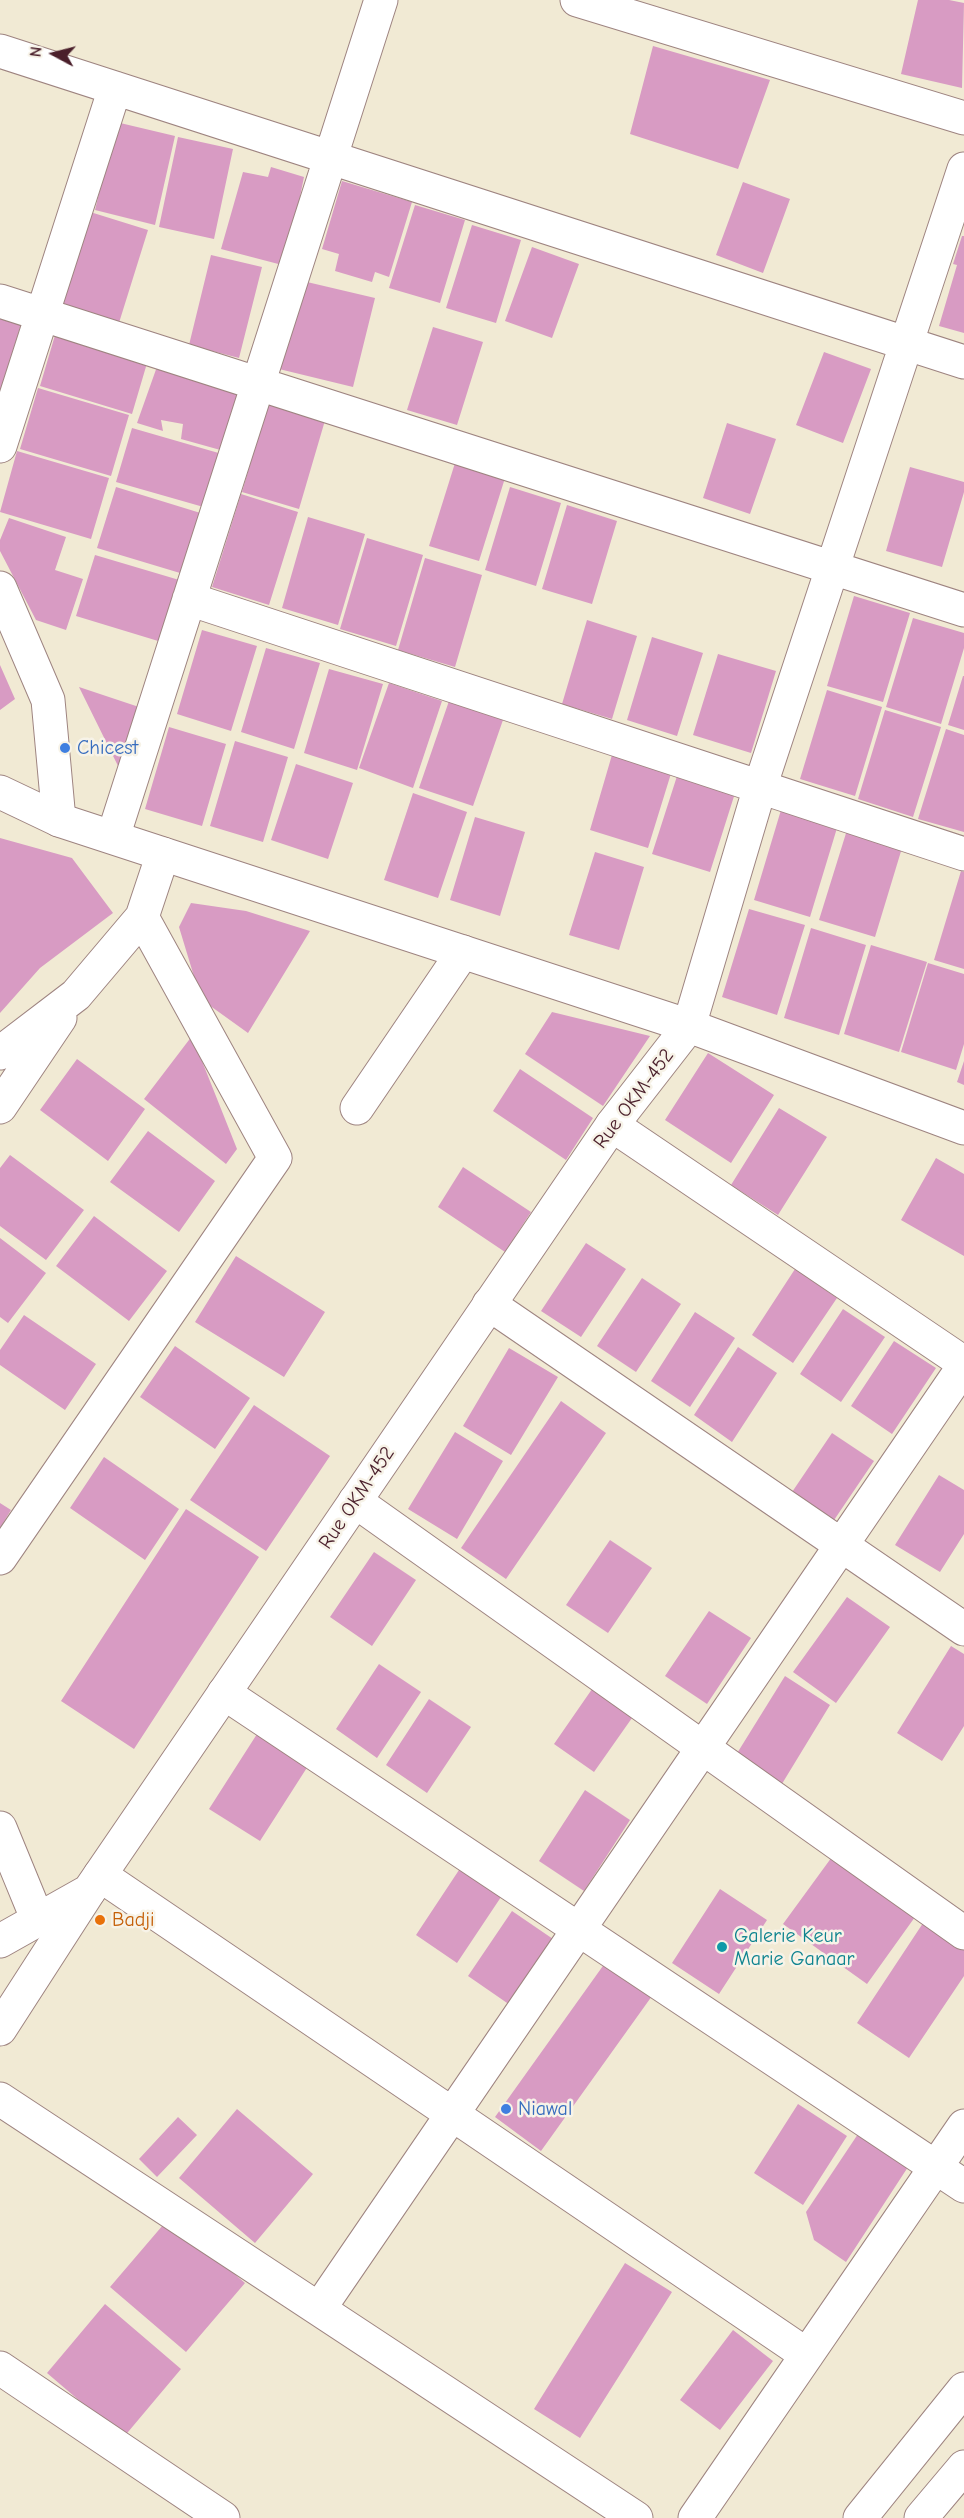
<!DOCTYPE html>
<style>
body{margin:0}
#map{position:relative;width:964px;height:2518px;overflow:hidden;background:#f1ead4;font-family:"Comic Neue",sans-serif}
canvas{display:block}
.north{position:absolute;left:24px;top:24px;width:60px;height:60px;-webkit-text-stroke:4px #f7f3e8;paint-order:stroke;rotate:277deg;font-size:16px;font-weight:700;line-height:24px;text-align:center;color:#4a1f2b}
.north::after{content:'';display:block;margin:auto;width:21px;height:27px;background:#4a1f2b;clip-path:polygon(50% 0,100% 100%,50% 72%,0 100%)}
</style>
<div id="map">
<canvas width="964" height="2518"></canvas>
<div class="north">N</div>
</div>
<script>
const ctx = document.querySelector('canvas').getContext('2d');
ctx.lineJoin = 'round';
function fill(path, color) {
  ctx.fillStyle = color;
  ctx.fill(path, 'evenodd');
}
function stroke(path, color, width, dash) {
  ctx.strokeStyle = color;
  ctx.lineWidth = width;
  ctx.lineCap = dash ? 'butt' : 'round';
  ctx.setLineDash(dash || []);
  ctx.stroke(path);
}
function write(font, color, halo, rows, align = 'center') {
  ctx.font = font + ' "Comic Neue",sans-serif';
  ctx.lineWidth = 5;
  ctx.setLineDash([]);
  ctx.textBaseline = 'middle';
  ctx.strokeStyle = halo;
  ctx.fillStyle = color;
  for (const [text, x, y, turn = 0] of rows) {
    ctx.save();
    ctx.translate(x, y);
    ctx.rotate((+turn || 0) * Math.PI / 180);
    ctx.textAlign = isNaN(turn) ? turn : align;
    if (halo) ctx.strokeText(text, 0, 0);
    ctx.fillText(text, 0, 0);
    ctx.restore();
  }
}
const building = new Path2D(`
 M918 0H949L964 3 962 88 901 74Z
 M653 46 770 80 738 169 630 134Z
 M116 122 175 136 155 225 95 210Z
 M178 137 233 149 214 239 159 227Z
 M271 167 304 177 286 266 221 249 243 172 268 177Z
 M342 181 412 202 389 277 375 272 372 282 335 271 339 254 322 249Z
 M743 182 790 199 763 273 716 255Z
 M415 205 465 220 440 303 389 288Z
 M87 211 148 230 118 326 57 307Z
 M472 225 521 240 496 323 446 308Z
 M962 236H964V333L939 326 957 265 953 264Z
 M532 247 579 264 552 338 505 321Z
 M211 255 262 267 239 358 189 345Z
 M307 282 375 298 353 387 279 369Z
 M0 314 22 321 1 390H0Z
 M58 325 150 353 132 414 40 386Z
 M433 327 483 342 457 425 407 410Z
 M824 352 871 369 843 443 796 425Z
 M159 361 245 395 224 451 181 439 183 424 161 420 163 431 137 423Z
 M38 388 129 415 111 476 20 449Z
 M269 400 326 417 299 509 242 492Z
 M727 423 776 439 750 514 703 498Z
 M132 428 222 454 207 508 116 482Z
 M17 451 109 478 91 539 0 512Z
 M455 463 505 478 479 561 429 546Z
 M910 467 964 482V492L942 567 886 551Z
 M116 487 207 515 190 576 97 548Z
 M510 487 561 503 536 586 485 570Z
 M241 494 298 512 269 605 212 587Z
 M567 505 617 521 592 604 542 589Z
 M308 517 365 534 338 625 282 608Z
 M9 518 66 537 55 570 83 579 66 630 36 620 0 551V540Z
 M367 538 423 555 396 646 340 629Z
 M95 555 186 582 168 644 76 616Z
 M425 558 482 575 455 667 398 650Z
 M854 596 910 613 883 702 827 686Z
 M913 618 964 633V648L941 724 886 707Z
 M587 620 637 636 612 719 562 704Z
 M202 630 257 646 231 731 177 714Z
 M652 637 703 653 677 736 627 720Z
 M266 648 320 663 294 749 241 732Z
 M718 654 776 671 751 753 693 735Z
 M0 665 15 699 0 710Z
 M329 669 383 684 357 770 304 753Z
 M963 676H964V730L948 725Z
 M389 683 442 701 413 788 359 768Z
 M79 687 142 708 121 772Z
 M827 690 882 707 855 796 800 779Z
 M449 701 503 720 473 806 419 788Z
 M885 710 941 727 913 817 858 799Z
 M169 727 226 744 202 826 145 809Z
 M946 729 964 735V832L918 819Z
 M235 741 288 757 263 842 210 826Z
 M614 748 673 767 648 848 590 830Z
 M296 764 353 783 328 859 271 840Z
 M678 773 736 790 710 872 652 854Z
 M413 793 467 812 438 898 384 880Z
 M781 810 837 828 810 917 754 900Z
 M475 817 525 832 500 916 450 900Z
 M847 830 902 848 875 937 819 920Z
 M0 838 72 858 113 913 40 968 0 1013Z
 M595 852 644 867 619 950 569 935Z
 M961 871 964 872V969L934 960Z
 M191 903 246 911 310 931 248 1033 209 1005 196 983 179 927Z
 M749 909 805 925 777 1015 722 997Z
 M811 928 866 945 839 1035 784 1018Z
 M871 945 927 962 899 1052 844 1034Z
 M928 963 964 974V1044L956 1070 901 1052Z
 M552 1012 650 1036 603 1106 525 1054Z
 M192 1036 237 1149 226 1164 144 1099Z
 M708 1053 774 1095 731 1163 665 1120Z
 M77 1059 145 1109 108 1161 40 1110Z
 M964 1061V1085L957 1082Z
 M520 1069 593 1118 566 1160 493 1111Z
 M779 1108 827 1137 778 1215 731 1185Z
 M148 1131 215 1181 179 1232 110 1182Z
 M10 1155 84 1210 46 1260 0 1226V1168Z
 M936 1158 964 1174V1256L901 1220Z
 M463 1167 531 1212 505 1252 438 1207Z
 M94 1216 167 1271 129 1321 56 1266Z
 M0 1238 46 1273 8 1323 0 1317Z
 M586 1243 626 1269 581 1337 541 1311Z
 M236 1256 325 1312 284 1377 195 1322Z
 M795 1269 837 1298 793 1363 752 1335Z
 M642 1278 681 1304 636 1372 597 1346Z
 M843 1309 885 1337 841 1402 800 1374Z
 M695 1312 735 1338 690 1407 651 1381Z
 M24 1315 96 1364 65 1410 0 1365V1350Z
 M894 1341 936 1368 892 1434 851 1406Z
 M175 1346 250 1398 215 1449 140 1397Z
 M738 1347 777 1373 732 1442 694 1415Z
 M509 1348 558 1377 511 1455 463 1426Z
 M561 1401 606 1433 506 1579 461 1548Z
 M254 1405 330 1456 266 1551 190 1500Z
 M455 1432 503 1461 457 1539 408 1509Z
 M832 1433 874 1461 830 1526 788 1498Z
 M104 1457 179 1509 145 1560 70 1508Z
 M939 1475 964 1490V1534L940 1572 895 1545Z
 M0 1503 11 1510 0 1528Z
 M186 1509 259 1557 134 1749 61 1701Z
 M610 1540 652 1568 608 1633 566 1605Z
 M374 1552 416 1580 372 1646 330 1617Z
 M847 1597 890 1627 836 1703 793 1672Z
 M709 1611 751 1638 707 1704 665 1676Z
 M951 1646 964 1654V1726L942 1761 897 1733Z
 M379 1664 421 1692 377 1758 336 1729Z
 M785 1676 830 1705 777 1792 731 1763Z
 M599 1679 639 1708 594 1772 554 1744Z
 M429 1699 471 1727 427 1793 386 1765Z
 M257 1734 308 1766 260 1841 209 1809Z
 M585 1790 630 1820 584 1891 539 1861Z
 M837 1850 920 1910 867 1984 783 1924Z
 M459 1870 501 1897 457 1963 416 1935Z
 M720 1889 767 1920 719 1994 672 1963Z
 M512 1911 553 1939 510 2005 468 1976Z
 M929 1914 964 1938V1976L909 2058 857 2023Z
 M605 1963 652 1996 541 2151 495 2117Z
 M798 2104 847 2136 803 2205 754 2173Z
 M237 2109 313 2174 255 2243 179 2178Z
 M178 2117 197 2135 157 2177 139 2159Z
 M858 2134 908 2167 846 2262 814 2240 806 2212Z
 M169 2218 245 2283 186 2352 110 2287Z
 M625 2263 672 2292 580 2438 534 2409Z
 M105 2304 181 2369 123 2438 47 2373Z
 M733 2330 773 2361 720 2430 680 2400Z`);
const minor = new Path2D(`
 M577 0 964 118
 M0 51 964 362
 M0 301 964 610
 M0 446 115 88
 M0 588 48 700 59 820
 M189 599 964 854
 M113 837 381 0
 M689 1026 760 787 964 169
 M0 1053 76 995 142 917 163 854
 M0 1107 60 1018
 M357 1108 463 952
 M612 1125 964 1363
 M489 1304 964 1629
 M355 1501 964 1933
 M0 1558 275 1158 142 917
 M224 1693 964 2186
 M0 1828 37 1918
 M100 1875 807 2355
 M0 2029 89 1891
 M0 2099 636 2518
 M319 2309 964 1366
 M0 2368 223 2518
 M695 2518 964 2126`);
const tertiary = new Path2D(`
 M0 792 59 820 689 1026 964 1128
 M0 1941 89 1891 612 1125 689 1026`);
const trunk = new Path2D(`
 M860 2518 964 2389
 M921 2518 964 2467`);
const markers = [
 [65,748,6,"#3f7fe0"],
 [100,1920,6,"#e8710a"],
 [722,1947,6,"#0f9aa8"],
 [506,2109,6,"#3f7fe0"]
];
const shopNames = [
 ["Chicest",77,748],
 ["Niawal",518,2109]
];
const streetNames = [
 ["Rue OKM-452",634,1099,-53],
 ["Rue OKM-452",357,1498,-56]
];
const foodNames = [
 ["Badji",112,1920]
];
const cultureNames = [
 ["Galerie Keur",734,1936],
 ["Marie Ganaar",734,1959]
];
fill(building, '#d89bc3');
stroke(minor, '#9e8480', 35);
stroke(tertiary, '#9e8480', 35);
stroke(trunk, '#9e8480', 35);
stroke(minor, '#fff', 33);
stroke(tertiary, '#fff', 33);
stroke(trunk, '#fff', 33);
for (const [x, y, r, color] of markers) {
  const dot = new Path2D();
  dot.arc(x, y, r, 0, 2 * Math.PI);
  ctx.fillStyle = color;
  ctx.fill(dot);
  stroke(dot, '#f7f3e8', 2);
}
write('20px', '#366cbe', '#f7f3e8', shopNames, 'left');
write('20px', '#4a1f2b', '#f7f3e8', streetNames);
write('20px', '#c56008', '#f7f3e8', foodNames, 'left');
write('20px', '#0d838f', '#f7f3e8', cultureNames, 'left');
</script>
